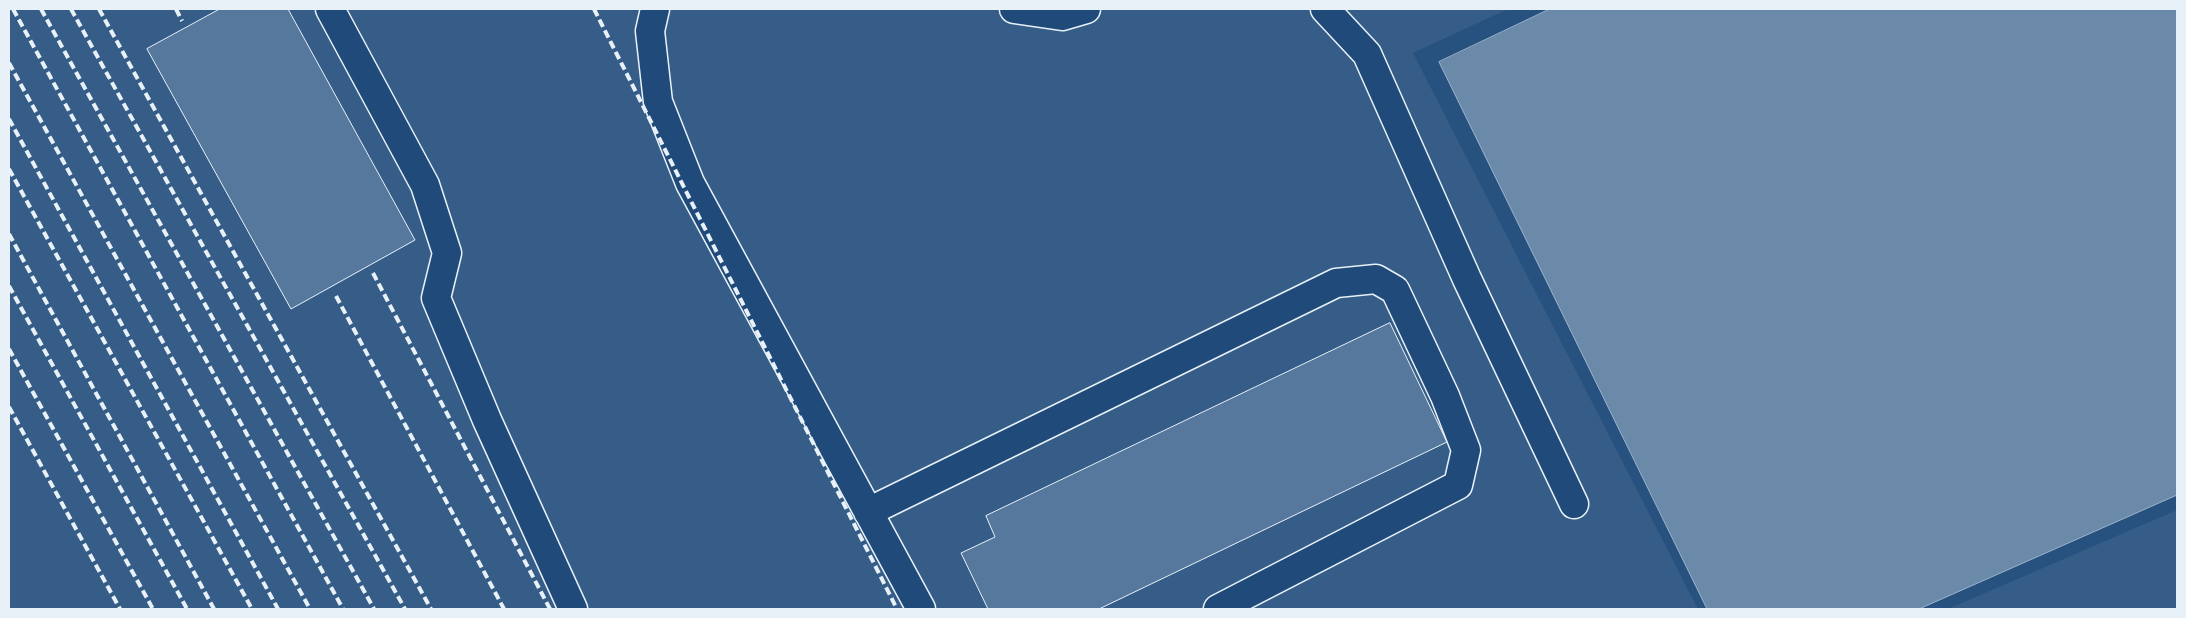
<!DOCTYPE html>
<style>
body{margin:0}
#map{position:relative;width:2186px;height:618px;overflow:hidden;background:#27517f;font-family:Itim,sans-serif}
canvas{display:block}
.frame{position:absolute;inset:0;border:10px solid #e8f1f8;pointer-events:none}
</style>
<div id="map">
<canvas width="2186" height="618"></canvas>
<div class="frame"></div>
</div>
<script>
const ctx = document.querySelector('canvas').getContext('2d');
ctx.lineJoin = 'round';
function fill(path, color) {
  ctx.fillStyle = color;
  ctx.fill(path, 'evenodd');
}
function stroke(path, color, width, dash) {
  ctx.strokeStyle = color;
  ctx.lineWidth = width;
  ctx.lineCap = dash ? 'butt' : 'round';
  ctx.setLineDash(dash || []);
  ctx.stroke(path);
}
const built = new Path2D(`
 M9 9H1508L1413 53 1698 609H9Z
 M2177 510V609H1948Z`);
const water = new Path2D(`
 M1550 9H2177V495L1919 609H1707L1439 62Z`);
const building = new Path2D(`
 M220 9H288L415 240 291 309 147 49Z
 M1390 323 1447 442 1099 609H988L961 553 995 537 986 516Z`);
const minor = new Path2D(`
 M330 9 425 185 447 253 436 298 487 420 573 609
 M655 9 650 31 658 102 690 183 921 609
 M1014 9 1062 16 1086 9
 M1325 9 1367 54 1467 279 1574 504
 M868 512 1336 283 1376 279 1395 290 1445 396 1466 450 1458 485 1218 609`);
const rail = new Path2D(`
 M13 9 343 609
 M41 9 374 609
 M71 9 405 609
 M99 9 431 609
 M176 9 182 21
 M594 9 897 609
 M9 63 310 609
 M9 119 278 609
 M9 169 252 609
 M9 234 214 609
 M373 273 550 609
 M9 286 187 609
 M336 296 504 609
 M9 349 153 609
 M9 407 120 609`);
fill(built, '#355d88');
fill(water, '#6b8aaa');
stroke(water, '#9db3c9', 1);
fill(building, '#57789d');
stroke(building, '#e8f1f8', 1);
stroke(minor, '#e8f1f8', 31);
stroke(minor, '#1f4a7a', 28);
stroke(rail, '#e8f1f8', 4, [8, 4]);
</script>
